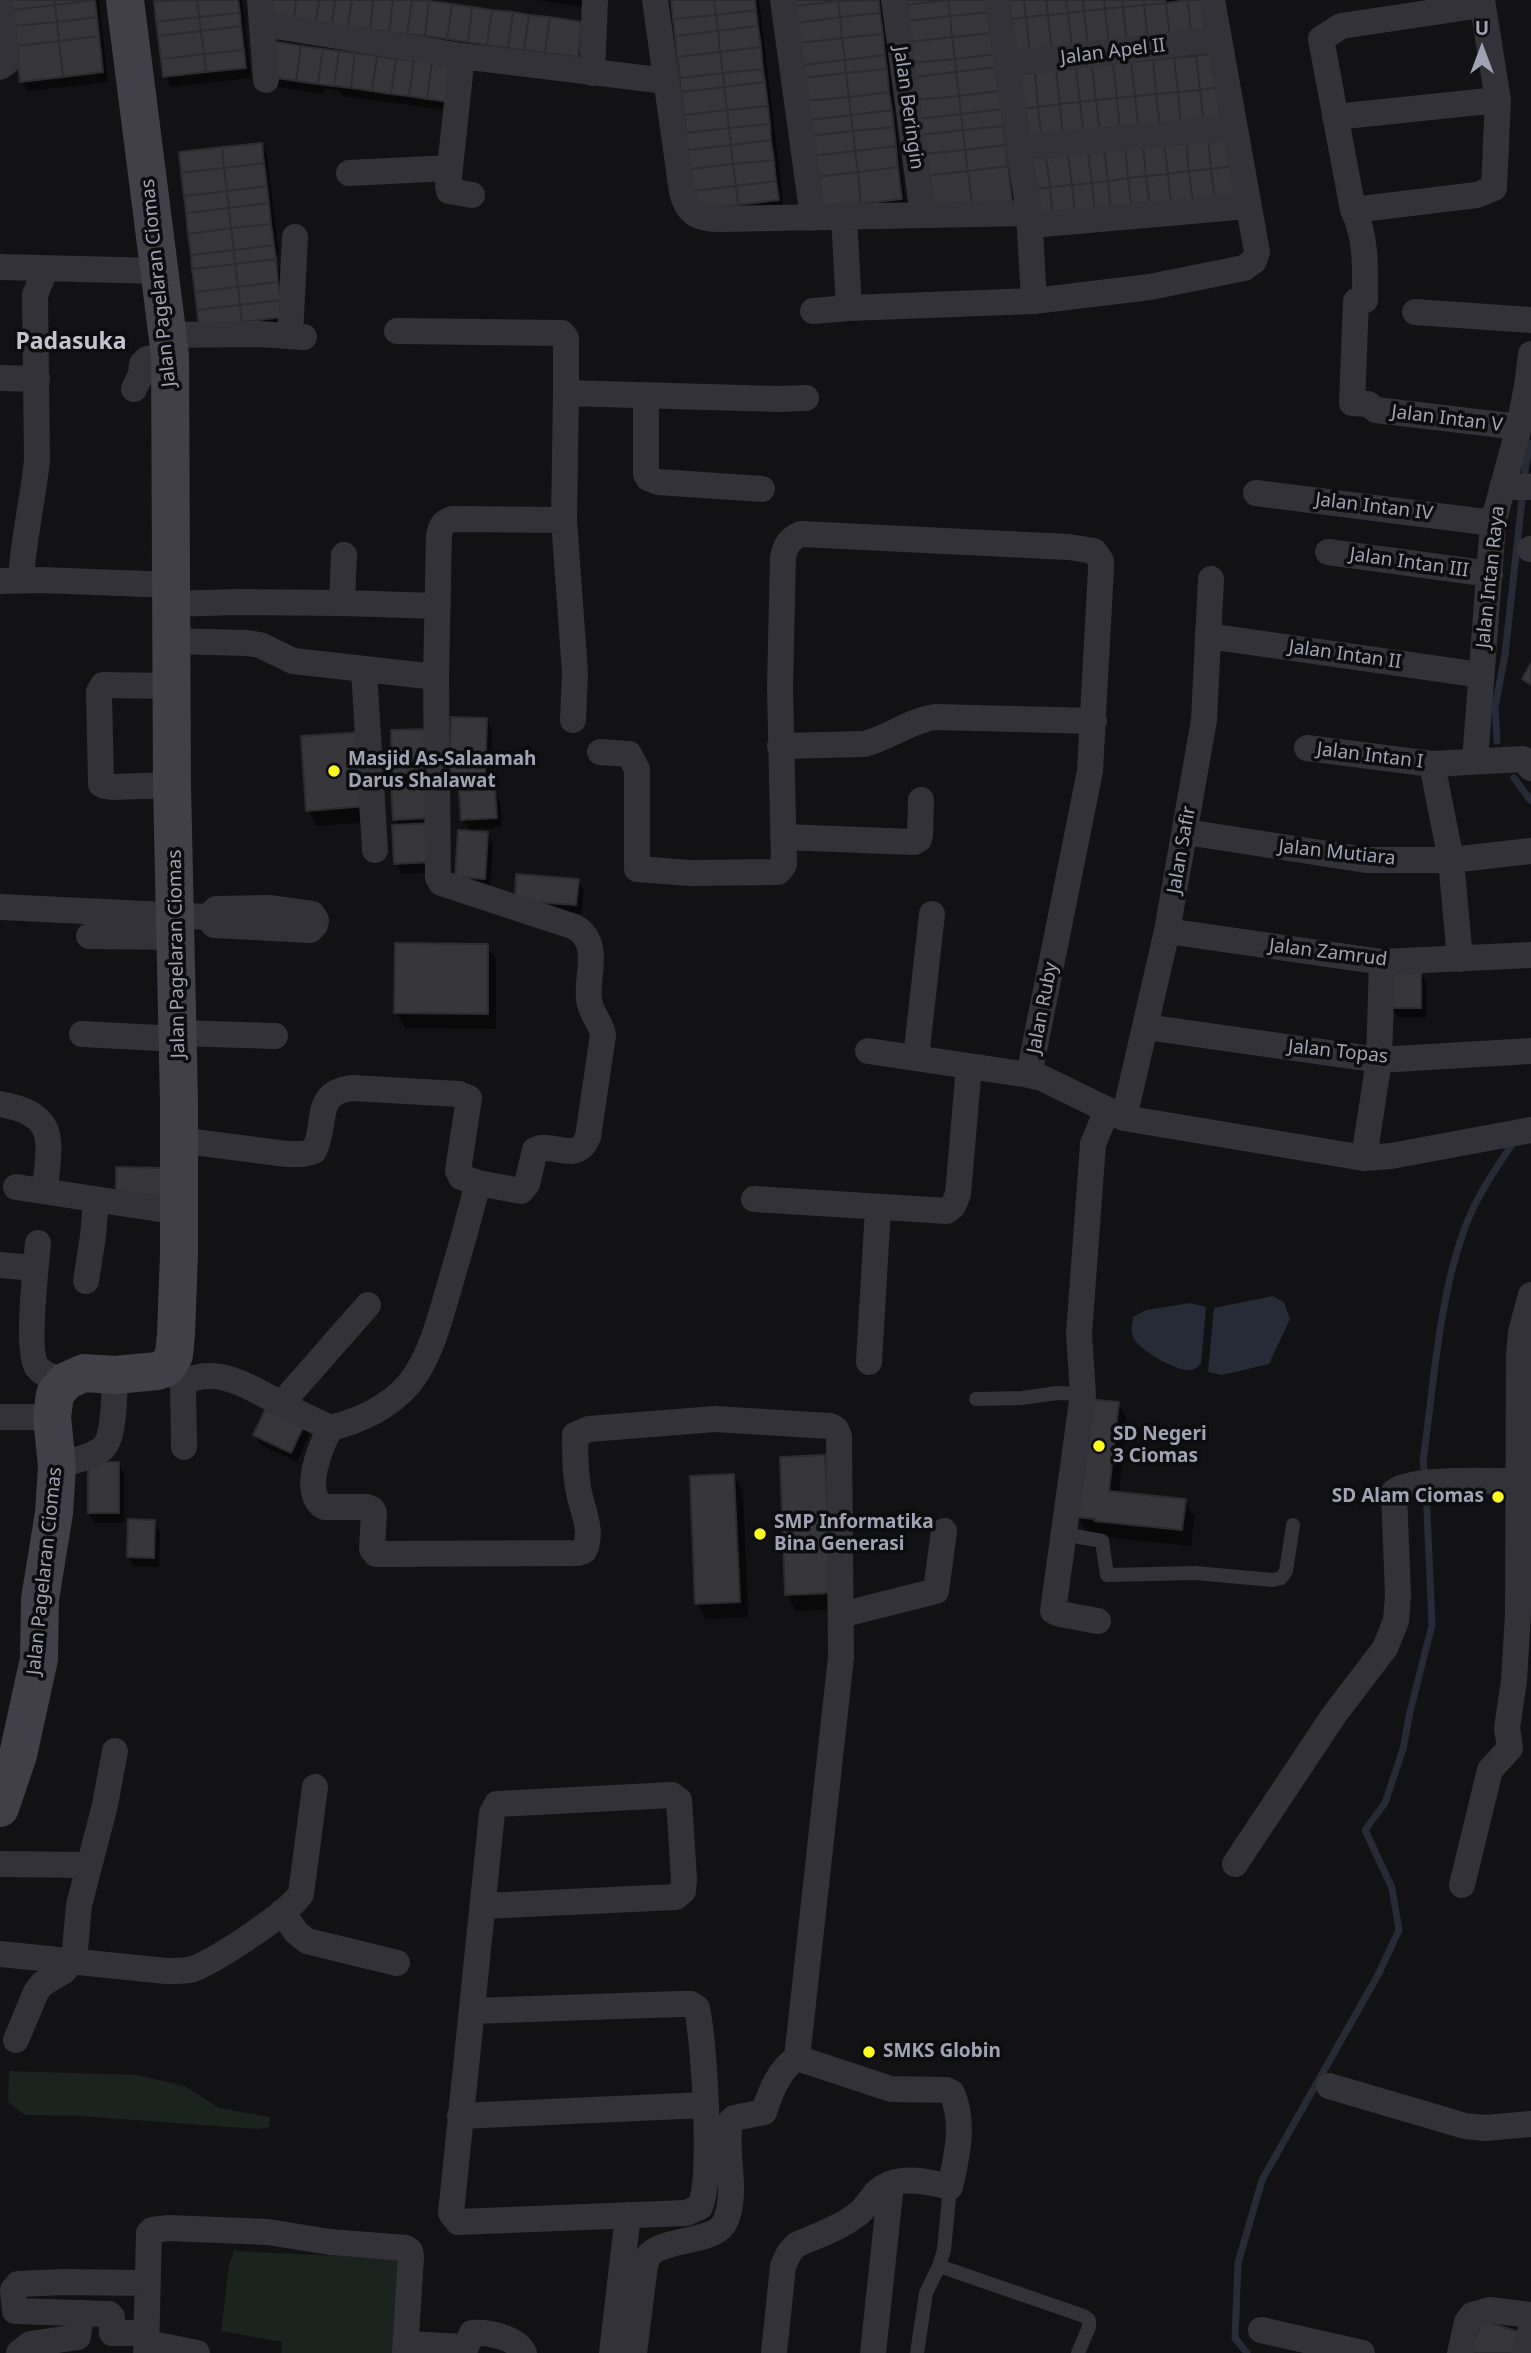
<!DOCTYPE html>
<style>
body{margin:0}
#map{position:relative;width:1531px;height:2353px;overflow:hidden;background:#121113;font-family:"Noto Sans",sans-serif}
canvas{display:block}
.north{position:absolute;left:1447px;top:14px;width:70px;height:70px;-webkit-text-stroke:5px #0d0c0e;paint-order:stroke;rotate:0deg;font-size:19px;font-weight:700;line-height:28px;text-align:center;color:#a2a2b5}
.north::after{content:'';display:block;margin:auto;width:24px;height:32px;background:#a2a2b5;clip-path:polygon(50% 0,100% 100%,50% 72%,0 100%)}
</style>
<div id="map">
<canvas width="1531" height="2353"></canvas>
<div class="north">U</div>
</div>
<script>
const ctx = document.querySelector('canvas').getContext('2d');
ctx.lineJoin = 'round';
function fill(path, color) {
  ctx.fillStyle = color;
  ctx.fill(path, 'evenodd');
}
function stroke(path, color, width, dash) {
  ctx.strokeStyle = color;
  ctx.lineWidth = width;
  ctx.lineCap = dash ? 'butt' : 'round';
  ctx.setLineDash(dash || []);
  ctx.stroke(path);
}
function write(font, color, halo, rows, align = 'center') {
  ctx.font = font + ' "Noto Sans",sans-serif';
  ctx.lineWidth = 7;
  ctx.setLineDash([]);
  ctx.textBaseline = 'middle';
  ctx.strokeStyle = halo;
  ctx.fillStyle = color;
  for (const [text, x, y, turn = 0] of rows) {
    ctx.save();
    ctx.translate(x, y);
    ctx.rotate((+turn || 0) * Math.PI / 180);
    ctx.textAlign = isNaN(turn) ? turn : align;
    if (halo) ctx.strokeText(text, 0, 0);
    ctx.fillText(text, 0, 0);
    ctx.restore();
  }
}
const green = new Path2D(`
 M9 2071 137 2075 185 2086 219 2108 270 2117 269 2127 258 2129 79 2116 25 2115 8 2102Z
 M234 2251 424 2260 417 2353H281L282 2342 221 2331 229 2265Z`);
const water = new Path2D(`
 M1273 1296 1284 1302 1290 1319 1269 1364 1222 1375 1208 1372 1214 1308Z
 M1190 1303 1206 1307 1201 1364C1198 1366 1195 1369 1192 1370 1178 1373 1140 1350 1134 1339 1130 1331 1132 1325 1133 1317L1146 1310Z`);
const shadow = new Path2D(`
 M12 0H99L108 82 28 91 22 81Z
 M156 0H242L251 78 171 87 165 77Z
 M407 0 581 24 583 67 276 25Z
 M536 0H587L586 7Z
 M673 0H759L784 210 703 220Z
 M796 0H882L906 209 820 208Z
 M906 0H992L1017 211 936 220Z
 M1005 0H1212L1217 44Z
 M273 77 459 78 454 111 342 96 338 90 324 88V94L278 87Z
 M261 144 267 155 279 255 276 256 277 265 281 271 287 327 207 336Z
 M486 720 492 730 490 788 457 787 451 777Z
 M428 731 439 872 402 874 396 864 399 826 395 820 399 785 394 776Z
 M303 738 375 822 317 826 308 810Z
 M494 791 500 801 502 827 469 830 463 819Z
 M487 833 493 844 490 889 463 887Z
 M578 880 584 891 581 915 522 911Z
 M487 945 496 961V1029L405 1028 396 1012Z
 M1420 973 1426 983V1018H1398L1392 1008Z
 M1118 1404 1127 1419 1119 1494 1184 1500 1194 1516 1191 1546 1105 1537 1104 1534 1087 1532 1078 1517Z
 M304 1424 309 1435 297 1462 261 1445 255 1435Z
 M824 1457 834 1473 839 1609 796 1611 787 1595 781 1458Z
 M118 1464 124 1474V1523H95L89 1513Z
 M733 1475 743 1491 748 1617 706 1619 697 1603Z
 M154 1522 160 1532 159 1567 134 1566 129 1556Z`);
const stream = new Path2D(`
 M1497 741 1495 707 1505 655 1526 463 1531 443
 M1514 778 1531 801
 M1425 1477 1423 1461C1434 1384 1438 1303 1464 1230 1475 1199 1495 1169 1514 1142
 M1247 2353 1235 2338 1238 2263 1262 2180 1378 1975 1399 1930 1392 1888 1365 1830 1385 1803 1403 1749 1410 1712 1432 1625 1426 1489`);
const building = new Path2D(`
 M11 0H54L55 5 12 10Z
 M54 0H95L55 5Z
 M95 0 97 17 57 22 55 5Z
 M197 0 199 17 156 22 154 1Z
 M197 0H238L240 13 199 17Z
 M270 0H296L294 19 268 15Z
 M296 0H319L316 22 294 19Z
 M319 0H335L332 24 316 22Z
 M335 0H352L348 26 332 24Z
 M352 0H373L370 29 348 26Z
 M373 0H393L389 32 370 29Z
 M393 0H412L407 34 389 32Z
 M412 0 429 1 425 36 407 34Z
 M671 0H714L716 15 673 19Z
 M714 0H755L756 10 716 15Z
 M794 0H838V1L795 6Z
 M879 0 880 13 840 17 838 1Z
 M904 0H945L905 5Z
 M948 0 950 16 907 21 905 5Z
 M948 0H989L990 12 950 16Z
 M1004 0H1024L1026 17 1006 20Z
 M1024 0H1046L1048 15 1026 17Z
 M1046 0H1066L1068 13 1048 15Z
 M1066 0H1083L1084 11 1068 13Z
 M1083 0H1104L1105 9 1084 11Z
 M1104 0H1122L1123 7 1105 9Z
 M1122 0H1144V5L1123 7Z
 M1144 0H1165L1166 3 1144 5Z
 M1188 0 1191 36 1170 39 1166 3Z
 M1188 0H1208L1212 34 1191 36Z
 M429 1 452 4 447 39 425 36Z
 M838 1 840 17 797 23 795 6Z
 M1166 3 1170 39 1148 41 1144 5Z
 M452 4 472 7 468 42 447 39Z
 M55 5 57 22 14 26 12 10Z
 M1144 5 1148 41 1127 43 1123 7Z
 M472 7 492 10 487 45 468 42Z
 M1123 7 1127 43 1109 45 1105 9Z
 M1105 9 1109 45 1088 47 1084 11Z
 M492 10 513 12 508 48 487 45Z
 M756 10 758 26 718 31 716 15Z
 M1084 11 1088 47 1072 49 1068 13Z
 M513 12 529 15 524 50 508 48Z
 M990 12 992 33 952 37 950 16Z
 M240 13 241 26 201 31 199 17Z
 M880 13 883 34 842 38 840 17Z
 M1068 13 1072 49 1052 51 1048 15Z
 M529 15 550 17 545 53 524 50Z
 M716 15 718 31 675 36 673 19Z
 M1048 15 1052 51 1030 53 1026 17Z
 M950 16 952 37 909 42 907 21Z
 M97 17 99 36 59 41 57 22Z
 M199 17 201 31 158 36 156 22Z
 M550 17 582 22 578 57 545 53Z
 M840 17 842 38 800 43 797 23Z
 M1026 17 1030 53 1010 56 1006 20Z
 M57 22 59 41 16 46 14 26Z
 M241 26 244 50 204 54 201 31Z
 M758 26 761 47 720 52 718 31Z
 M201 31 204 54 161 59 158 36Z
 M718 31 720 52 677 57 675 36Z
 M992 33 995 54 955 59 952 37Z
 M883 34 885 55 845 60 842 38Z
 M99 36 103 72 63 77 59 41Z
 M952 37 955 59 912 63 909 42Z
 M842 38 845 60 802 65 800 43Z
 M59 41 63 77 20 82 16 46Z
 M276 42 301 46 296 81 271 77Z
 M301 46 323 49 318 84 296 81Z
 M761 47 763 69 723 73 720 52Z
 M323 49 339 51 334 86 318 84Z
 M244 50 246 68 206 72 204 54Z
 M339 51 355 53 351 88 334 86Z
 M720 52 723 73 680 78 677 57Z
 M355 53 377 56 372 91 351 88Z
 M1217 53 1220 87 1200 90 1196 56Z
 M204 54 206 72 163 77 161 59Z
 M995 54 996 67 956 72 955 59Z
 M885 55 887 69 846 73 845 60Z
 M377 56 396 59 391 94 372 91Z
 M1196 56 1200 90 1178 92 1174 58Z
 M1174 58 1178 92 1156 94 1153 60Z
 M396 59 414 61 409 96 391 94Z
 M955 59 956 72 913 77 912 63Z
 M845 60 846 73 804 78 802 65Z
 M1153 60 1156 94 1135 96 1131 62Z
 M414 61 432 63 427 99 409 96Z
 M1131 62 1135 96 1117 98 1113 64Z
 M432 63 454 66 449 102 427 99Z
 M1113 64 1117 98 1096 100 1092 66Z
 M1092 66 1096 100 1080 102 1076 68Z
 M996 67 999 91 959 96 956 72Z
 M1076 68 1080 102 1060 104 1056 70Z
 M763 69 765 82 724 87 723 73Z
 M887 69 889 92 849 97 846 73Z
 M1056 70 1060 104 1038 107 1035 73Z
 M956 72 959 96 916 100 913 77Z
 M723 73 724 87 681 92 680 78Z
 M846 73 849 97 806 101 804 78Z
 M1035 73 1038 107 1017 109 1014 75Z
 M765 82 768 106 727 110 724 87Z
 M724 87 727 110 684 115 681 92Z
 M1220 87 1224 123 1204 126 1200 90Z
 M1200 90 1204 126 1181 128 1178 92Z
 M999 91 1002 109 961 114 959 96Z
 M889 92 892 110 851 115 849 97Z
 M1178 92 1181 128 1160 130 1156 94Z
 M1156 94 1160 130 1139 132 1135 96Z
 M959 96 961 114 918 119 916 100Z
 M1135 96 1139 132 1120 134 1117 98Z
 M849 97 851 115 808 120 806 101Z
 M1117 98 1120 134 1100 136 1096 100Z
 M1096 100 1100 136 1084 138 1080 102Z
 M1080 102 1084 138 1063 140 1060 104Z
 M1060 104 1063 140 1042 143 1038 107Z
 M768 106 770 124 729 128 727 110Z
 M1038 107 1042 143 1022 145 1017 109Z
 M1002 109 1003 126 963 130 961 114Z
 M727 110 729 128 686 133 684 115Z
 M892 110 894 127 853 131 851 115Z
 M961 114 963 130 920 135 918 119Z
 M851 115 853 131 810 136 808 120Z
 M770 124 771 140 731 145 729 128Z
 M1003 126 1006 145 965 150 963 130Z
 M894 127 896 146 855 151 853 131Z
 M729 128 731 145 688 150 686 133Z
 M963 130 965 150 922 154 920 135Z
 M853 131 855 151 812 156 810 136Z
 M1228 136 1232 166 1211 169 1208 138Z
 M1208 138 1211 169 1189 171 1186 141Z
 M771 140 774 160 733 164 731 145Z
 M1186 141 1189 171 1168 174 1164 143Z
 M262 143 264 163 224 168 222 147Z
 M1164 143 1168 174 1146 176 1143 146Z
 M731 145 733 164 690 169 688 150Z
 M1006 145 1008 166 968 171 965 150Z
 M896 146 898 167 858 172 855 151Z
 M1143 146 1146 176 1128 178 1125 148Z
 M222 147 224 168 181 173 179 152Z
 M1125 148 1128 178 1108 181 1104 150Z
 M965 150 968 171 925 176 922 154Z
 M1104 150 1108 181 1092 183 1088 152Z
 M855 151 858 172 815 177 812 156Z
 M1088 152 1092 183 1072 185 1068 154Z
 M1068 154 1072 185 1050 187 1046 157Z
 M1046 157 1050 187 1029 190 1026 159Z
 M774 160 776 181 736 186 733 164Z
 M264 163 267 186 227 191 224 168Z
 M733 164 736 186 693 191 690 169Z
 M1008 166 1012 201 972 205 968 171Z
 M1232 166 1235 198 1215 200 1211 169Z
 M898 167 902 199 861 204 858 172Z
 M224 168 227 191 184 196 181 173Z
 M1211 169 1215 200 1193 203 1189 171Z
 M968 171 972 205 929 210 925 176Z
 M1189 171 1193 203 1171 205 1168 174Z
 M858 172 861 204 818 208 815 177Z
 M1168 174 1171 205 1150 208 1146 176Z
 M1146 176 1150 208 1132 210 1128 178Z
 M1128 178 1132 210 1111 212 1108 181Z
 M776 181 779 200 738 205 736 186Z
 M1108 181 1111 212 1095 214 1092 183Z
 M1092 183 1095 214 1075 216 1072 185Z
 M1072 185 1075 216 1053 219 1050 187Z
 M267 186 269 203 229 208 227 191Z
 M736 186 738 205 696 210 693 191Z
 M1050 187 1053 219 1033 221 1029 190Z
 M227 191 229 208 186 213 184 196Z
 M269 203 271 224 231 228 229 208Z
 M229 208 231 228 188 234 186 213Z
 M271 224 274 245 234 250 231 228Z
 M231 228 234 250 191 255 188 234Z
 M274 245 276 259 235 264 234 250Z
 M234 250 235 264 192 269 191 255Z
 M276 259 278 282 238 287 235 264Z
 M235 264 238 287 195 292 192 269Z
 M278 282 281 300 240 305 238 287Z
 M238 287 240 305 197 310 195 292Z
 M281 300 283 317 242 322 240 305Z
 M240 305 242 322 199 326 197 310Z
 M1531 663V685L1522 679Z
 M451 717 487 718 485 778H449Z
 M429 729 430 776H392L391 730Z
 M362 732 367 806 306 811 301 736Z
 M428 782 430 818 393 820 391 784Z
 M495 789 497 818 461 820 459 791Z
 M432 823 434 862 394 864 392 825Z
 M458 830 488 832 485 879 455 877Z
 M516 874 579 879 576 905 515 901Z
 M395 943 488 944V1014L394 1013Z
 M1390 971H1421V1008H1390Z
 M116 1167 170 1168 169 1198 116 1196Z
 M1088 1399 1119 1402 1109 1491 1186 1499 1182 1530 1094 1521 1095 1519 1076 1517Z
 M267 1406 305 1423 291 1453 253 1435Z
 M825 1455 831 1593 785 1595 780 1457Z
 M88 1462H119V1513H88Z
 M734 1474 740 1602 695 1604 690 1476Z
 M128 1519 155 1520 154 1558 127 1557Z
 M1482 2320 1522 2333 1515 2353H1470Z`);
const lane = new Path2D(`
 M976 1399 1022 1398 1057 1393 1083 1394
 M1063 1534 1102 1541 1107 1575 1195 1573 1273 1580 1281 1578 1286 1571 1293 1525
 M939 2266 944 2250 950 2187
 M917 2353 926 2293 939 2266 1084 2316 1089 2320V2327L1078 2353`);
const street = new Path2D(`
 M0 0 7 56V62L0 67
 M260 0 266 80
 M655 0 682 192C688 215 699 219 721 219L1029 213
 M783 0 813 218
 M894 0 923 215
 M997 0 1029 213 1034 301
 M1482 5 1341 26 1321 39 1353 210C1367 237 1365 270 1365 300L1356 301 1352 403 1368 404 1376 410 1519 427
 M263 24 462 56 666 81
 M462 56 448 186 449 191 472 195
 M1007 64 1218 39
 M592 73 595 0
 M1335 117 1498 100
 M1021 147 1234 128
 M349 173 449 168
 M1353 210 1477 195 1494 188 1498 100 1482 0
 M844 217 849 308 1034 301 1150 287 1244 268 1254 261 1257 252 1212 0
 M1031 225 1248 206
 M0 267 160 271
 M813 311 849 308
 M1415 312 1531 320
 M397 331 562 333 566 338V393
 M168 335 259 334 304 337
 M290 336 295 237
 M0 378 37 379
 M134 389 141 374 142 364 147 359 170 355
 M646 396V474L648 478 658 482 762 489
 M1502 487H1531
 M1256 493 1493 523
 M1530 549H1531
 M1328 552 1490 574
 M344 555 342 603 438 606
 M21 580C23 540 33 500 37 460L35 295 45 270
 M0 581 42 580 171 585
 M172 604 236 602 342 603
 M1208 636 1481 675
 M171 641 247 643 260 645 293 661 436 677
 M364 670 375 850
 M171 686 103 685 99 692 101 784 105 786 112 787 172 785
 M573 720 575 673 564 520 566 393 778 399 806 398
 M780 746 864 744C889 738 909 721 935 717L1094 721
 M1307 748 1432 764 1523 759 1531 768
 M600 752 629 754 637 769V869L690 873 778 872 784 865 780 688 783 557C786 545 789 539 801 534L1069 547 1094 551 1101 561V568L1090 771 1029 1075 1042 1078 1124 1118 1364 1158 1391 1156 1531 1130
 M1475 761 1493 523 1519 427 1527 386 1531 354
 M1432 764 1451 860 1460 959
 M1186 832 1366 860H1451L1531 851
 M783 837 914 842 919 839 920 835 921 800
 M0 907 208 917 216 909 269 908 312 914 316 920 315 925 310 930 214 925 208 917
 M1167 931 1382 962 1531 955
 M89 936 175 937
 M1146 1027 1379 1060 1531 1051
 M178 1033 275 1036
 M82 1034 178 1039
 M868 1051 1029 1075
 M916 1058 932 914
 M0 1104C60 1115 49 1141 45 1191
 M1124 1118 1167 931 1204 720 1211 579
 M178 1140 287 1154H303L314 1151C328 1123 312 1093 352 1088L459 1094 469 1098 458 1171 461 1177 478 1183C469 1219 459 1255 448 1291 439 1322 430 1358 409 1384 388 1408 361 1420 331 1428 320 1445 301 1494 324 1507H367L372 1509 374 1513 372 1549 376 1554 578 1553 584 1551C593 1534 584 1513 580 1497 575 1478 575 1454 575 1435L589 1429 715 1419 830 1426 836 1429 839 1436 841 1657 797 2058
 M1364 1158 1379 1060 1382 962
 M478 1183 521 1191 527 1184 535 1150C554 1141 576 1165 588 1137L603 1035C601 1022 590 1013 589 999 586 974 602 944 575 927L441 883 438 877 436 677 439 535C441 526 443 522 452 519L564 520
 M16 1187 179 1212
 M754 1199 947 1211 953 1206 958 1194 969 1066
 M38 1243C36 1265 26 1352 37 1367 44 1376 56 1378 66 1381
 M0 1265 35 1268
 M86 1281 93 1236 96 1200
 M869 1362 878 1208
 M172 1372 183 1383 184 1447
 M183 1383C216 1364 252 1388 281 1404 297 1413 314 1420 331 1428
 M281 1404 368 1305
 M0 1417H52
 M57 1466C69 1462 96 1456 104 1447 115 1435 114 1391 115 1375
 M841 1615 936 1591 944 1531
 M1098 1621 1060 1614 1053 1611 1083 1394 1079 1334 1093 1144 1107 1110
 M1510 1748 1507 1728 1514 1681 1518 1613 1519 1354 1521 1332 1531 1295
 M0 1864 88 1865
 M1235 1864 1334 1715 1385 1648 1396 1621 1398 1595 1394 1492C1409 1476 1504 1482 1531 1481
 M1462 1885 1490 1770 1510 1748
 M282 1912 296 1932 307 1941 397 1963
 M0 1954 166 1971C177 1971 188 1972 198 1967 222 1956 287 1914 301 1894L315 1787
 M472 2011 680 2004H691L697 2008C704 2044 713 2177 700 2207L686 2213 458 2222 451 2213 492 1813 497 1804 672 1795 679 1800 684 1879 683 1891 676 1897 483 1906
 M16 2040 36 1992 42 1984 64 1971 71 1962 75 1950 79 1905 105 1805 115 1751
 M1329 2086 1465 2126 1485 2128 1531 2124
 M460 2116 704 2105
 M1261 2330 1362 2353
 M146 2333H112V2317L109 2314 15 2311 13 2290 18 2284 65 2282 147 2283
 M147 2343 197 2353
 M406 2344 466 2347 472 2333C488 2332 516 2337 524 2353
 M19 2353 30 2344 78 2337 81 2313
 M146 2353 149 2233 152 2230 169 2228 268 2232 330 2242 406 2248 410 2251 411 2256 405 2353
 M612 2353 628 2215
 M634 2353 645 2265C645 2264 649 2256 649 2255 666 2237 717 2244 726 2220 738 2189 724 2153 730 2122L734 2118 764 2112C770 2093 779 2069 797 2058L891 2089 946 2090 952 2093C965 2123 957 2156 950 2187 927 2181 896 2174 877 2192 869 2200 865 2210 855 2216 838 2229 816 2236 796 2245L789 2253 783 2266 774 2353
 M873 2353 891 2184
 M1460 2353 1467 2322 1472 2315 1490 2310 1531 2315
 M1524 2353 1531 2329`);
const secondary = new Path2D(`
 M0 1808 18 1755 39 1659 40 1599 54 1513 57 1466 52 1417 55 1394 66 1381 84 1373 115 1375 157 1371 167 1367 174 1355 176 1334 179 1254V1102L172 785 170 355 125 0`);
const markers = [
 [334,771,7,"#fdfb1f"],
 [1099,1446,7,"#fdfb1f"],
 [1498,1497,7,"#fdfb1f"],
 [760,1534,7,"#fdfb1f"],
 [869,2052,7,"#fdfb1f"]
];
const streetNames = [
 ["Jalan Apel II",1113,52,-7],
 ["Jalan Beringin",908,108,82],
 ["Jalan Pagelaran Ciomas",159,283,-96],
 ["Jalan Intan V",1447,419,7],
 ["Jalan Intan IV",1374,507,7],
 ["Jalan Intan III",1409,563,8],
 ["Jalan Intan Raya",1491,577,-84],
 ["Jalan Intan II",1345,655,8],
 ["Jalan Intan I",1370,756,7],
 ["Jalan Safir",1182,850,-80],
 ["Jalan Mutiara",1337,853,6],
 ["Jalan Zamrud",1328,953,7],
 ["Jalan Pagelaran Ciomas",177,954,-91],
 ["Jalan Ruby",1043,1008,-79],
 ["Jalan Topas",1338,1052,6],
 ["Jalan Pagelaran Ciomas",45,1571,-84]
];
const poiNames = [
 ["Masjid As-Salaamah",348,760],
 ["Darus Shalawat",348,782],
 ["SD Negeri",1113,1435],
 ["3 Ciomas",1113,1457],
 ["SD Alam Ciomas",1484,1497,"right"],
 ["SMP Informatika",774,1523],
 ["Bina Generasi",774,1545],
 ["SMKS Globin",883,2052]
];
const quarterNames = [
 ["Padasuka",71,342]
];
fill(green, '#1b231e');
fill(water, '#272b37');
fill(shadow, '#0007');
stroke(stream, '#272b37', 7);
fill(building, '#36363b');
stroke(building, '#2c2b2f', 2);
stroke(lane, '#333238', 14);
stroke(street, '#333238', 26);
stroke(secondary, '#414048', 38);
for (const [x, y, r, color] of markers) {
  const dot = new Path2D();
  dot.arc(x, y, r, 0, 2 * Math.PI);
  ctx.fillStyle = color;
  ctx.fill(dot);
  stroke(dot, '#0d0c0e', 2.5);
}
write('19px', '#a2a2b5', '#0d0c0e', streetNames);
write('bold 19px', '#a2a2b5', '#0d0c0e', poiNames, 'left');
write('bold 23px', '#c4c3d0', '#0d0c0e', quarterNames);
</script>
